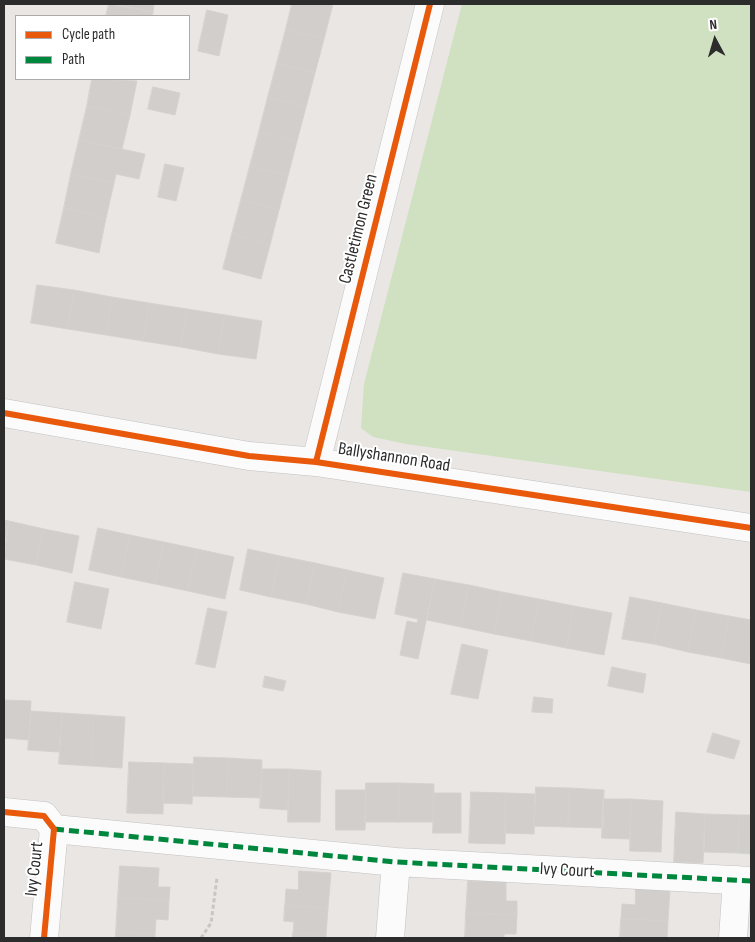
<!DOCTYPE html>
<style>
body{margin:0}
#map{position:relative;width:755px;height:942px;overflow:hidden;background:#e9e6e3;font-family:"Sofia Sans Condensed",sans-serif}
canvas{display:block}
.frame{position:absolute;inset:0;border:5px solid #2c2c2c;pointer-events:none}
.legend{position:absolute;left:15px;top:15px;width:175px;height:65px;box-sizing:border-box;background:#fff;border:1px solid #ababab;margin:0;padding:6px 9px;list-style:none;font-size:15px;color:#2c2c2c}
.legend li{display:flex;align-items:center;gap:10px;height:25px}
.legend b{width:25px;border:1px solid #ababab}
.north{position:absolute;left:690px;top:15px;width:50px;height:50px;-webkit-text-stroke:4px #fff;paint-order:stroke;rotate:354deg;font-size:14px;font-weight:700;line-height:20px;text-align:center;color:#2c2c2c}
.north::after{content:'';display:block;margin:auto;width:18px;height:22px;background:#2c2c2c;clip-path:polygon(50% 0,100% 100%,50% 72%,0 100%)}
</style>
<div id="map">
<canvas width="755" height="942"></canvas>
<div class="frame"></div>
<ul class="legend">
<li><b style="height:6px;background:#e8590c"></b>Cycle path</li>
<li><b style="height:6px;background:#00873e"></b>Path</li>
</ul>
<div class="north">N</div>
</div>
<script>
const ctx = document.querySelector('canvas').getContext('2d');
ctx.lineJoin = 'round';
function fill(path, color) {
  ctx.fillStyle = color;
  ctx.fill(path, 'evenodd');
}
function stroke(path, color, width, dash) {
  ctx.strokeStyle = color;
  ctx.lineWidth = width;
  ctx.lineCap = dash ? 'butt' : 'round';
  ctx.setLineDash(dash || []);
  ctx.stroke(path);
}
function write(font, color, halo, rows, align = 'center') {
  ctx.font = font + ' "Sofia Sans Condensed",sans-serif';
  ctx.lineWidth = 4;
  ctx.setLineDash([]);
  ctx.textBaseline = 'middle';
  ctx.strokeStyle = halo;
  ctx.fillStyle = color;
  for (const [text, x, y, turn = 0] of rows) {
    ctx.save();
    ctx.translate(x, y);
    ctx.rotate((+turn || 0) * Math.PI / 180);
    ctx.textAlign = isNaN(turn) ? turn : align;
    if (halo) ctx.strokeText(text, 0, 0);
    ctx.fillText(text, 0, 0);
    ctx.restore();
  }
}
const green = new Path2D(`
 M462 4H751V492L406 444 373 437 361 428 364 384Z`);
const building = new Path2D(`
 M109 4 153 12 152 16H106Z
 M116 4H154L153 12Z
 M292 4H333L324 39 286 29Z
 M207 10 228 15 219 56 198 51Z
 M286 29 324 39 315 73 277 63Z
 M277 63 315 73 306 107 268 97Z
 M92 79 137 81 130 115 87 106Z
 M153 87 180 93 175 115 148 109Z
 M268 97 306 107 297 141 259 132Z
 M87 106 130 115 122 149 79 140Z
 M259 132 297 141 288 176 250 166Z
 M79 140 145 154 139 179 116 174 114 183 71 174Z
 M165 164 184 168 176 201 158 197Z
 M250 166 288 176 279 210 241 200Z
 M71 174 114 183 106 218 64 208Z
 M241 200 279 210 270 245 232 234Z
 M64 208 106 218 99 253 56 243Z
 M232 234 270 245 261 279 223 269Z
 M37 285 74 290 68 329 31 323Z
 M74 290 112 297 106 335 68 329Z
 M112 297 149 303 143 341 106 335Z
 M149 303 187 309 181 347 143 341Z
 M187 309 225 315 218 354 181 347Z
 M225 315 262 321 256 359 218 354Z
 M4 520 9 521 4 547Z
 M9 521 44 529 36 565 4 559Z
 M98 528 130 535 121 577 89 570Z
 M44 529 79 536 72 573 36 565Z
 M130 535 164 542 155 584 121 577Z
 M164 542 197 549 188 591 155 584Z
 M197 549 234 557 225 599 188 591Z
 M248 549 280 556 271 597 240 590Z
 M280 556 315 563 306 604 271 597Z
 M315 563 347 570 338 612 306 604Z
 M347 570 384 578 375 619 338 612Z
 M403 573 435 579 418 659 400 655 407 621 417 623 418 619 395 614Z
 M435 579 469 585 461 627 427 620Z
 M75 582 109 589 101 629 67 622Z
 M469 585 502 592 494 634 461 627Z
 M502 592 539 599 531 641 494 634Z
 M630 597 662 603 654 644 622 639Z
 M539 599 574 606 566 648 531 641Z
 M662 603 696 610 688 652 654 644Z
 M574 606 612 613 604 655 566 648Z
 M208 608 227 612 215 668 196 664Z
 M696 610 729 616 721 658 688 652Z
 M729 616 751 620V664L721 658Z
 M462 644 488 650 478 699 451 694Z
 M612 667 646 674 643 693 608 686Z
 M265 676 286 681 283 691 263 687Z
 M534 697 553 699 552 713 532 712Z
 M4 700 31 701 29 740 4 738Z
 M31 711 62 713 59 752 28 750Z
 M62 713 94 715 91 766 59 764Z
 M94 715 125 717 122 768 91 766Z
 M713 733 740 741 734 759 707 752Z
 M194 757 228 758 227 797 193 796Z
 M228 758 262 760 261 798 227 797Z
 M129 762 164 763 163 814 127 813Z
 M164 763 194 764 192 804 163 803Z
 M262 769H289L288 810 260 808Z
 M289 769 321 771 320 822H288Z
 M366 783H400L399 822H365Z
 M400 783 434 784 433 822H399Z
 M536 787 570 788 568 827 534 826Z
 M570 788 604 790 603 828 568 827Z
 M336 790H366L365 830H336Z
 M471 792 506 793 505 844 469 843Z
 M434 793H461V833H433Z
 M506 793 535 794 534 834 505 833Z
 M603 799H631L630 839 602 838Z
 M631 799 663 801 661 852 630 851Z
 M676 812 705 814 703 863 674 862Z
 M705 814 739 815 738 853 704 852Z
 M739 815H751V854L738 853Z
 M120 866 159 868 158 887H170L169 900 118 898Z
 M299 871 331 873 328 908 285 905 286 889 298 890Z
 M468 881 506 882V901H517V915L466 913Z
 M636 887 670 888 668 921 621 919 622 904 635 905Z
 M118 898 169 900 168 920 156 919 155 934 116 932Z
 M285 905 328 908 326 935 293 933 294 922 284 921Z
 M466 913 517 915 516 934H504V938H465Z
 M621 919 668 921 667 938 620 937Z
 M116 932 155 934V938H116Z
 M293 933 326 935V938H293Z`);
const path = new Path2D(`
 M201 938 211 923 217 878`);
const minor = new Path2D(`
 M4 413 249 456 316 462 751 528
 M316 462 430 4
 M4 812 44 816 54 829 44 938
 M54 829 396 862 751 881
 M390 938 396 862
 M733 938 737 880`);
const quiet = new Path2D(`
 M54 829 396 862 751 881`);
const cycleway = new Path2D(`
 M4 413 249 456 316 462 751 528
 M316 462 430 4
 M4 812 44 816 54 829 44 938`);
const streetNames = [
 ["Castletimon Green",359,229,-76],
 ["Ballyshannon Road",394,458,9],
 ["Ivy Court",35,869,-84],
 ["Ivy Court",567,871,3]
];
fill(green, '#cfe1c0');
fill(building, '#d1cecc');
stroke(building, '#d4d2cf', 1);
stroke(minor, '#c2c1c1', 29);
stroke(path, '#c7c7c6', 3, [4, 2.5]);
stroke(minor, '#fcfbfb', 28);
stroke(quiet, '#00873e', 5, [10, 5]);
stroke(cycleway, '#e8590c', 6);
write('18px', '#2c2c2c', '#fff', streetNames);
</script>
